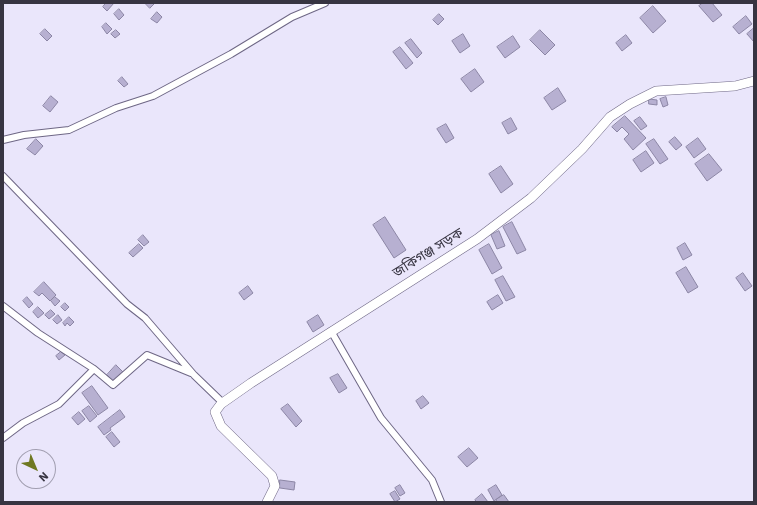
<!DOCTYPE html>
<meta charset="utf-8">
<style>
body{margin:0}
#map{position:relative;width:757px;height:505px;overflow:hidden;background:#eae6fb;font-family:"IBM Plex Sans",sans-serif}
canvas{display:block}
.frame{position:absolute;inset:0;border:4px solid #373441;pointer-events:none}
.north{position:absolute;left:16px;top:449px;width:40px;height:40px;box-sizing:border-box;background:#eae6fb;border:1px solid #a29fb1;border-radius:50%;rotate:136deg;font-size:11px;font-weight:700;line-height:16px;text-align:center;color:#373441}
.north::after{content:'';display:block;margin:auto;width:14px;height:18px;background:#6f7822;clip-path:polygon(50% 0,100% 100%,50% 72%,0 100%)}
</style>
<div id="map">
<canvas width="757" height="505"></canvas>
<div class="frame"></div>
<div class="north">N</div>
</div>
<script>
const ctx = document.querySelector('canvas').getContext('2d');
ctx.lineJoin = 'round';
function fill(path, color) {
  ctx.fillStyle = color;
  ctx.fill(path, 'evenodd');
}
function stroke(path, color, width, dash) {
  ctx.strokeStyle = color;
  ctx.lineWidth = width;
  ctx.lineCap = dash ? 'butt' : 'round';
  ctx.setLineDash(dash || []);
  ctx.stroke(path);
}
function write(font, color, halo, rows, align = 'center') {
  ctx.font = font + ' "IBM Plex Sans","Noto Sans Bengali",sans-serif';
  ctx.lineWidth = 4;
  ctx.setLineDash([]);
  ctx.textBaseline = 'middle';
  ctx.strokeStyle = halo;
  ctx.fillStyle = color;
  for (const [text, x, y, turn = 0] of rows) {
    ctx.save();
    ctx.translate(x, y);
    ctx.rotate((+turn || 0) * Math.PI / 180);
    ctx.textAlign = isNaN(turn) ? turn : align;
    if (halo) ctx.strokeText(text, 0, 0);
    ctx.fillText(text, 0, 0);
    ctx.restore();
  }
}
const building = new Path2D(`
 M106 3H114L107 11 103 7Z
 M145 3H153L154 4 150 8Z
 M703 3H712L722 15 713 22 699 6Z
 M653 6 666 21 653 33 640 18Z
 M119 9 124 15 119 20 114 14Z
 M157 12 162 17 157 23 151 19Z
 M439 14 444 19 438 25 433 20Z
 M746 16 752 24 739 34 733 27Z
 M106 23 112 29 107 34 102 27Z
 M754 28V42L747 34Z
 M45 29 52 36 47 41 40 34Z
 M116 30 120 34 115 38 111 34Z
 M540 30 555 45 545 55 530 40Z
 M463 34 470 46 460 53 452 41Z
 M626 35 632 43 622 51 616 43Z
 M513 36 520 47 505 58 497 47Z
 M411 39 422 53 417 58 405 43Z
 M400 47 413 63 406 69 393 52Z
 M475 69 484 82 471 92 461 79Z
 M122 77 128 84 124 87 118 81Z
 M558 88 566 101 552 110 544 98Z
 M51 96 58 102 50 112 43 106Z
 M666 97 668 105 663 107 660 99Z
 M649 99 657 100V105L649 104Z
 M625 116 646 138 633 150 624 139 629 134 622 127 617 132 612 127Z
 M640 117 647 126 641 130 634 121Z
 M511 118 517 129 508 134 502 123Z
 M446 124 454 138 446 143 437 129Z
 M675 137 682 145 676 150 669 142Z
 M698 138 706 149 694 158 686 147Z
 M36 139 43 146 35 155 27 149Z
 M654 139 668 159 660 164 646 144Z
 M646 151 654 163 641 172 633 160Z
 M709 154 722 170 707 181 695 164Z
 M501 166 513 184 501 193 489 174Z
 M385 217 406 250 394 258 373 225Z
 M512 222 526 250 517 254 503 227Z
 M499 231 505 246 497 249 491 235Z
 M143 235 149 242 144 246 138 240Z
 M685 243 692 255 683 260 677 248Z
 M139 244 143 248 133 257 129 253Z
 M489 244 502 268 492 274 479 250Z
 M686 267 698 287 688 293 676 273Z
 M743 273 752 286 745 291 736 278Z
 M503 276 515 297 506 301 495 280Z
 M44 282 56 295 50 301 42 293 39 296 34 292Z
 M248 286 253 293 244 300 239 293Z
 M498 295 503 303 492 310 487 302Z
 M27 297 33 304 29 308 23 301Z
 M55 297 60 301 55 306 51 301Z
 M65 303 69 307 65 311 61 307Z
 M38 307 44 313 38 318 33 312Z
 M51 310 55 314 49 319 45 315Z
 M58 315 62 320 57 324 53 320Z
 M318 315 324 325 313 332 307 322Z
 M69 317 74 322 70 326 67 323 65 326 63 323Z
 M61 352 65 355 59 360 56 356Z
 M116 365 124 373 114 382 107 375Z
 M338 374 347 388 339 393 330 378Z
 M92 386 108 408 98 415 82 393Z
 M423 396 429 403 421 409 416 401Z
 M288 404 302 421 296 427 281 409Z
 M89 406 97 416 90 422 82 411Z
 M120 410 125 417 110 428 111 430 104 435 98 427Z
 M79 412 85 419 78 425 72 418Z
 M112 432 120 442 114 447 106 437Z
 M469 448 478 458 467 467 458 457Z
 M280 480 295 482 294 490 280 488Z
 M400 485 405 493 400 496 395 488Z
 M496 485 502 495 494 501 488 490Z
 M395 491 400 499 395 502 390 494Z
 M482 494 488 502H477L475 500Z
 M504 495 509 502H497L496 500Z`);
const minor = new Path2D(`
 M3 140 24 135 69 130 116 108 153 96 231 54 292 17 325 3
 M3 176 127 304 145 318 194 375 223 403
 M3 306 38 333 94 369
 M331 331 381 418 432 480 441 502
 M3 438 23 423 59 404 94 369 113 385 147 355 191 373`);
const secondary = new Path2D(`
 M267 502 275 486 272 476 221 426 215 412 221 404 251 383 477 239 531 198 582 149 610 117 630 104 656 91 735 86 754 81`);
const streetNames = [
 ["জকিগঞ্জ সড়ক",428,253,-32]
];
fill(building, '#b7b0d1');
stroke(building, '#8c86a5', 1);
stroke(minor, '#6e6785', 8);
stroke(secondary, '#6e6785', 10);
stroke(minor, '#fff', 6);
stroke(secondary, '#fff', 9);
write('14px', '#373441', '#eae6fb', streetNames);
</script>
